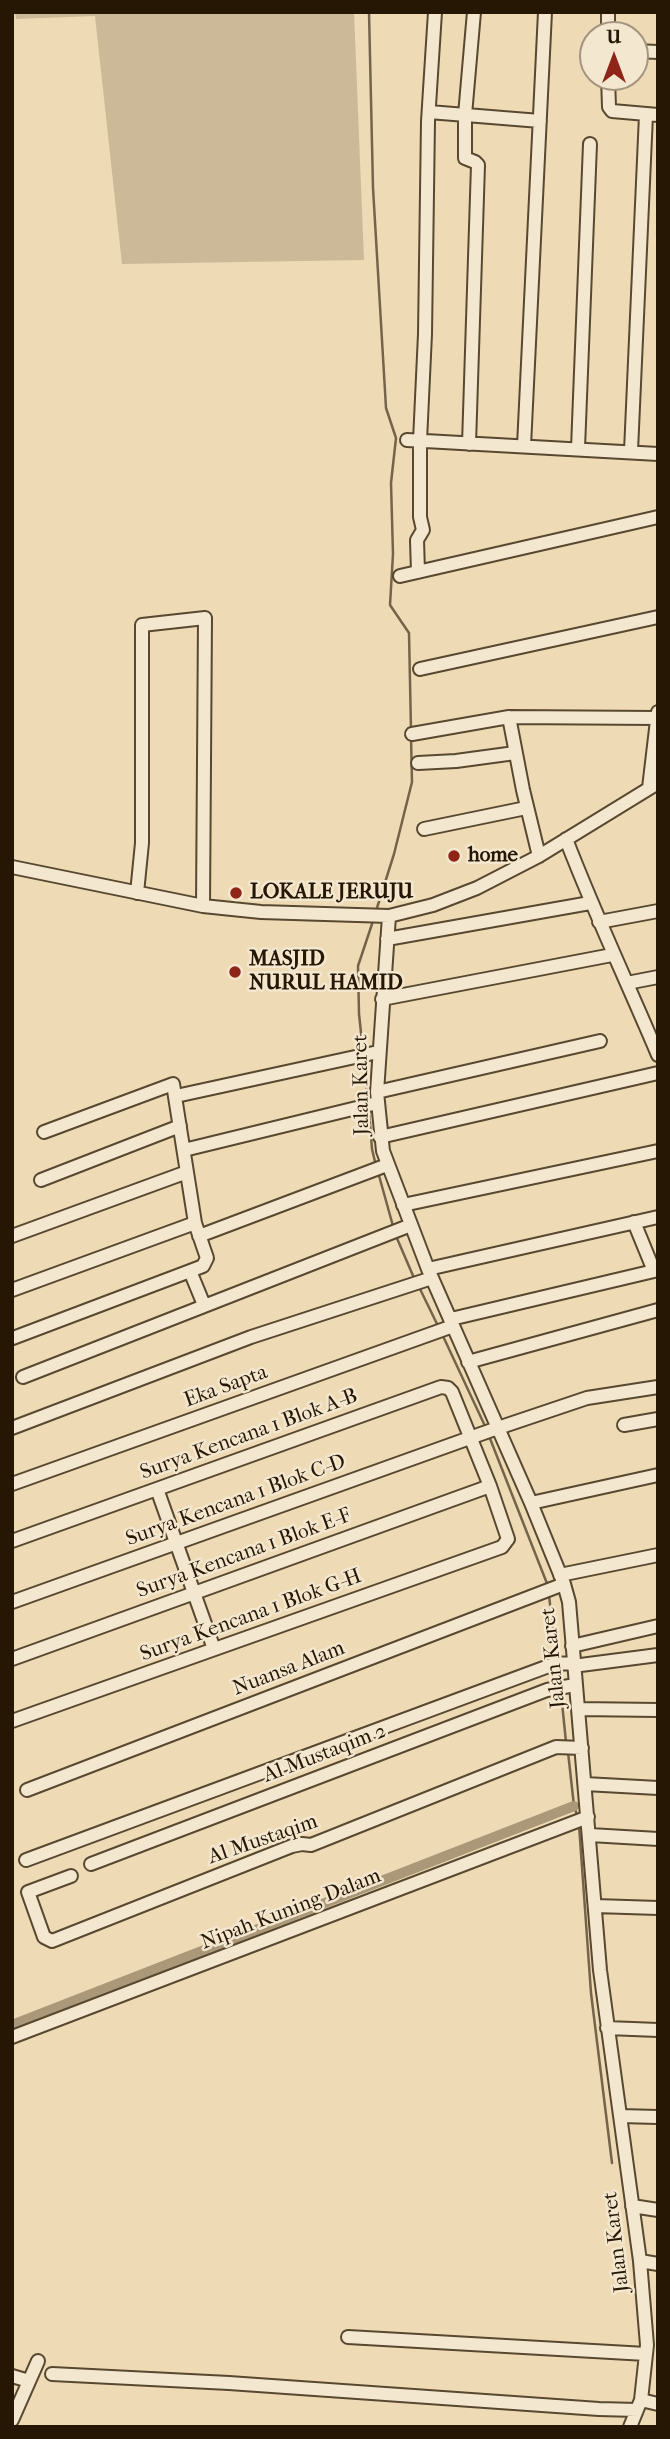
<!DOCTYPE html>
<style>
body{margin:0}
#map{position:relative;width:670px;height:2439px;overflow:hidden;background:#eedab5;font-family:"IM FELL French Canon",serif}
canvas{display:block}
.frame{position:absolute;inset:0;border:14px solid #261704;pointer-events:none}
.north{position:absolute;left:579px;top:21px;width:70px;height:70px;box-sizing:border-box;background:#f4e7cf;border:2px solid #a2947e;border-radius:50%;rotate:0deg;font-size:19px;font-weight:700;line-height:28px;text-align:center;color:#261704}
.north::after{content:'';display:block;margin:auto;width:24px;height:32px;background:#8f2418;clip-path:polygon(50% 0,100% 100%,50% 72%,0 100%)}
</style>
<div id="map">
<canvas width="670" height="2439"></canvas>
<div class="frame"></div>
<div class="north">U</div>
</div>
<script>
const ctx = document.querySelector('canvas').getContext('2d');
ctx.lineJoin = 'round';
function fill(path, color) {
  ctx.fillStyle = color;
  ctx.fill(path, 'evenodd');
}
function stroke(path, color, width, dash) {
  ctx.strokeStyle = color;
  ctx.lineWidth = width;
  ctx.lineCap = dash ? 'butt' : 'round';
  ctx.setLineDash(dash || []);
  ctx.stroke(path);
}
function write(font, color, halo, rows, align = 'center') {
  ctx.font = font + ' "IM FELL French Canon",serif';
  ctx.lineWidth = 5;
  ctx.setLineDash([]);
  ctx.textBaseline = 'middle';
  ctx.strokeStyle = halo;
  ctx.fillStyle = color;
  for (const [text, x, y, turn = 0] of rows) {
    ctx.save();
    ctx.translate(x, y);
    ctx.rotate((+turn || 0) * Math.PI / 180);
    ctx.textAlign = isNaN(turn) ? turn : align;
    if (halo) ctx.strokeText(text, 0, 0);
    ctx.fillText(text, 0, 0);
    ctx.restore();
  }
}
const green = new Path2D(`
 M15 12H354L364 260 122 264 95 16 16 19Z`);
const stream = new Path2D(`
 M369 12 373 188 386 408 396 438 391 483 393 554 390 605 409 633 411 730
 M376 911 394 854 412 782 411 737
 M363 1051 359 1014 358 966 373 921
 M363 1058 368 1100
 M369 1110 372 1149 376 1166
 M378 1172 393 1226
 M396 1236 414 1278
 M419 1287 439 1328
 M442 1334 485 1426
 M489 1436 548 1586
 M549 1596 557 1659
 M558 1669 559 1683
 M561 1693 566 1742
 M568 1752 574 1806 577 1815
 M579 1825 591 1993 612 2163`);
const canal = new Path2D(`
 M12 2025 574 1806`);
const minor = new Path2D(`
 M608 35V12
 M635 51 658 52
 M608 77 609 107 612 111 658 115
 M429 112 540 121
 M407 440 658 454
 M469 444 478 165 475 162 465 158V115L474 12
 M524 446 545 12
 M578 448 590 144
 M631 451 646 115
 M418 572 417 540 423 530 420 517V441L425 334 428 121 435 12
 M400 576 658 517
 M420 669 658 617
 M509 717 523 790 539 856
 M412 734 509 717 657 718
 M418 763 456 761 515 753
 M649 788 658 712
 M424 829 526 808
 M566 839C594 912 627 982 658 1055
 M12 867 203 906 261 912 389 916 433 905 477 888 539 856 658 783
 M137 893 142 843V625L205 618 203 906
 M389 916 377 1092 383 1151 428 1269 531 1503 564 1584 569 1602 600 1970 640 2261 647 2345 641 2400 630 2427
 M599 922 658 911
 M387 939 590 903
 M627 983 658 977
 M382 999 612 955
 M377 1092 600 1041
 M176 1096 378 1052
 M44 1132 173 1084 195 1223
 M380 1137 658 1073
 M184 1150 377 1103
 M41 1180 180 1126
 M403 1205 658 1151
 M12 1236 187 1172
 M199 1236 387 1165
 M428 1269 658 1217
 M190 1271 204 1305
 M12 1290 195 1223 207 1258 203 1266 190 1271 13 1338
 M451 1319 654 1271 634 1222
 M468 1362 658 1310
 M23 1377 411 1225
 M624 1425 658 1419
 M12 1428 251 1337 432 1278
 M12 1484 453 1326
 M157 1489 214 1649
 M531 1503 658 1475
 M12 1541 441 1387 448 1388 452 1392 490 1486 508 1539 502 1547 12 1721
 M560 1575 658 1555
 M12 1602 492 1430 587 1398 658 1387
 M572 1646 658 1626
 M12 1659 490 1486
 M573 1666 658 1655
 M578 1709 658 1710
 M585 1784 658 1788
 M27 1790 564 1584
 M590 1835 658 1839
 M26 1860 554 1664 573 1663
 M91 1864 547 1690 575 1685
 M71 1876 28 1892 44 1937 52 1941 292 1846 302 1844 311 1845 556 1747 582 1748
 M595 1906 658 1908
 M607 2028 658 2030
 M12 2037 588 1817
 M620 2116 658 2117
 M632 2206 658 2210
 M640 2261 658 2264
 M348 2337 646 2354
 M52 2374 229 2383 599 2409 637 2410
 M12 2376 29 2381
 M641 2400 658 2404
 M12 2420 38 2361`);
const markers = [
 [454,856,7,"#8f2418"],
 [236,893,7,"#8f2418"],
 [235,972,7,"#8f2418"]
];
const poiNames = [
 ["home",468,856],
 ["LOKALE JERUJU",250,893],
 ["MASJID",249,960],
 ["NURUL HAMID",249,984]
];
const streetNames = [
 ["Jalan Karet",362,1085,-91],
 ["Eka Sapta",226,1387,-20],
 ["Surya Kencana 1 Blok A-B",249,1435,-20],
 ["Surya Kencana 1 Blok C-D",236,1501,-20],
 ["Surya Kencana 1 Blok E-F",244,1554,-20],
 ["Surya Kencana 1 Blok G-H",251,1616,-20],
 ["Jalan Karet",554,1658,-96],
 ["Nuansa Alam",289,1669,-21],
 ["Al Mustaqim 2",325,1754,-21],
 ["Al Mustaqim",263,1840,-19],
 ["Nipah Kuning Dalam",291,1910,-21],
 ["Jalan Karet",617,2242,-97]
];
fill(green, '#ccb997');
stroke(stream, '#75644a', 2.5);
stroke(canal, '#aa9879', 10);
stroke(minor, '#584830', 16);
stroke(minor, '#f4e7cf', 12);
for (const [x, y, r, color] of markers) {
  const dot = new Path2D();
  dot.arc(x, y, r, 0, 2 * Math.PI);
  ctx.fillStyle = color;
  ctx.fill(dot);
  stroke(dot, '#f4e7cf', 2.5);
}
write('bold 21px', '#261704', '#f4e7cf', poiNames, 'left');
write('21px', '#261704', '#f4e7cf', streetNames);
</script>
